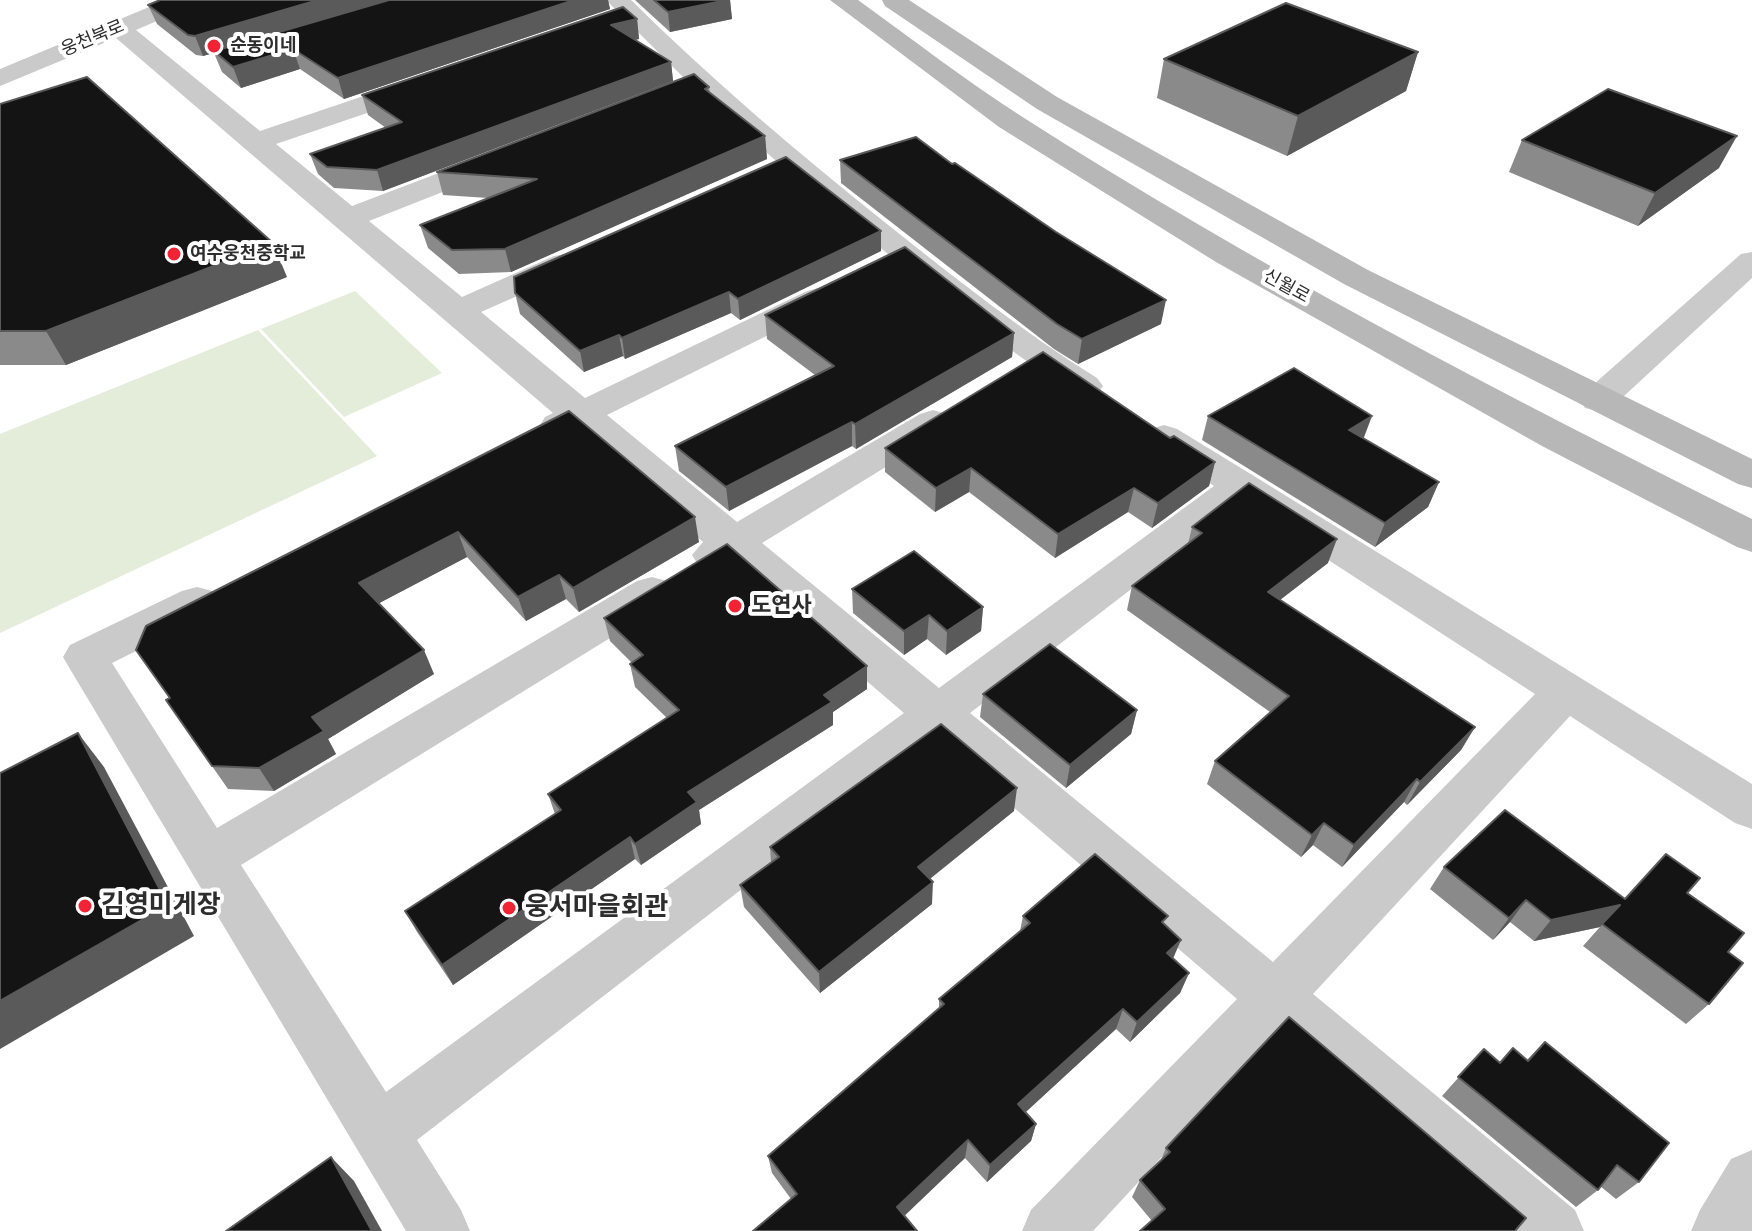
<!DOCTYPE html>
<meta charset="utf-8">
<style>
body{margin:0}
canvas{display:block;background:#fff}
</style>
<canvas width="1752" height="1231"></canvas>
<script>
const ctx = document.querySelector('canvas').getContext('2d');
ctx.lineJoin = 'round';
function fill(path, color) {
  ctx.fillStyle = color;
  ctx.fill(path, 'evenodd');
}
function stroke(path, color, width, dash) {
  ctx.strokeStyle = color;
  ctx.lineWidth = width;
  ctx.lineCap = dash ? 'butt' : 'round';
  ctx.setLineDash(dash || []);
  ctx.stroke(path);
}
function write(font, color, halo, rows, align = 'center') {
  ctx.font = font + ' Roboto,"Noto Sans KR",sans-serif';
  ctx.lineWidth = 8;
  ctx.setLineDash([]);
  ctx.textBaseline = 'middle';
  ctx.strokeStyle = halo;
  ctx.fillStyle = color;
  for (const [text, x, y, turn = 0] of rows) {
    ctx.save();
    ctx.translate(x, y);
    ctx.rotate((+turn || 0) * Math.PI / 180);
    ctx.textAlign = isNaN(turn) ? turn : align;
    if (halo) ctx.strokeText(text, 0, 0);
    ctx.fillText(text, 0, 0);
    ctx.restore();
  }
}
const green = new Path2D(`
 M355 291 442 373 344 417 261 329Z
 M258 330 377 456 0 633V434Z`);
const street = new Path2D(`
 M166 0H198L194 5 136 30 260 131 408 81H426L430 87 426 93 276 144 352 206 481 157 491 155 501 157 505 163 501 169 369 221 462 297 554 256 565 254 576 256 581 263 576 270 481 312 585 398 807 291 818 288 829 291 834 298 829 305 607 415 737 522 920 414 933 410 946 414 951 422 946 430 762 543 939 688 1214 486 1151 445 1146 437 1151 429 1164 425 1177 429 1254 476 1752 784V829L1735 823 1570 716 1313 994 1575 1210 1584 1231H1508L1277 1033 1093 1231H1022L1031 1210 1237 999 935 740 417 1140 461 1210 470 1231H406L70 669 63 657 70 645 182 591 197 587 212 591 218 602 212 613 112 663 217 828 637 581 652 577 667 581 673 592 667 603 241 865 386 1092 904 713 729 563 712 569 698 565 692 555 703 542 575 431 558 437 545 433 540 425 545 417 553 413 116 38 0 86V69ZM1242 504 1535 694 1273 962 970 713Z
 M606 0H631C712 80 798 153 887 224 955 278 1023 332 1097 378L1103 386 1097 394 1085 397 1073 394 966 318 799 181 702 96Z
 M1752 252V278L1611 408 1598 411 1585 408 1580 400 1585 392 1741 254Z
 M1752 1150V1231H1691L1700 1210 1731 1159Z`);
const secondary = new Path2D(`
 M830 0H858C912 39 965 80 1021 116 1255 266 1503 395 1752 519V552L1737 547 1542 446 1216 262 999 127Z
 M882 0H909L1057 97 1368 270 1752 459V488L1738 484 1344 284 1037 109 885 6Z`);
const wall = new Path2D(`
 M160 0H608L610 9 344 99 300 69 241 88 222 72 214 53 203 56 196 55 157 24 148 5Z
 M635 0H730L732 19 670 32Z
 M637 19 639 39 635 40 671 62 673 81 383 191 334 188 318 174 310 154 386 128 368 115 362 95Z
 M1418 52 1406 91 1287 156 1157 98 1164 59Z
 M709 87 710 93 765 136 767 159 511 272 459 274 428 248 420 225 488 198 443 195 437 172Z
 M0 104 287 277 66 365H0Z
 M1522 140 1719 168 1638 226 1509 172Z
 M840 160 1161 324 1078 364 1054 349 841 183Z
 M881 231V251L740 320 731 313 625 359 623 356 584 372 520 314 515 293Z
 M765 315 1014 333 1012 357 856 449 852 446 729 511 679 471 675 446 815 375 767 339Z
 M569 411 699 542 579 612 566 599 526 621 467 557 379 603 434 674 328 739 336 754 274 791 228 789 166 700 170 698 136 650Z
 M1208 416 1364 439 1439 482 1428 507 1375 547 1202 440Z
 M1170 438 1215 462 1209 486 1152 528 1128 512 1055 558 969 492 935 512 885 472V448Z
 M1192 527 1328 563 1280 600 1475 727 1461 750 1407 805 1404 802 1342 867 1313 845 1301 857 1207 784 1215 761 1270 712 1127 610 1132 586 1188 544Z
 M852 589 983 607 981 631 946 655 927 639 904 655 853 613Z
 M604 618 867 666V689L833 712V725L699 810 701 824 641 865 635 859 453 985 417 932 405 911 555 814 548 794 667 718 635 687 630 664 632 663 610 641Z
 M983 694 1137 710 1131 734 1066 788 980 717Z
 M1014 811 930 879 932 904 820 993 744 907 740 885 771 862 770 847Z
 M1444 867 1625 899 1687 893 1728 952 1709 1004 1686 1024 1583 946 1600 927 1534 941 1510 922 1493 940 1430 889Z
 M1023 916 1165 926 1173 959 1189 973 1180 993 1130 1042 1116 1029 1025 1112 1036 1124 1031 1141 987 1182 965 1158 904 1215 791 1199 772 1173 768 1156 939 1009V999L1020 931Z
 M1545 1042 1639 1182 1616 1199 1600 1186 1598 1190 1576 1207 1442 1096 1484 1049 1500 1062 1513 1048 1527 1060Z
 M1166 1148 1526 1218 1152 1221 1132 1197 1140 1180 1160 1162Z`);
const shadedWall = new Path2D(`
 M318 0H390L203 56 195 36Z
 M574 0H608L610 9 344 99 338 78Z
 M727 0H730L732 19 670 32 668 12Z
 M637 19 639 39 614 44 611 25Z
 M293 49 300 69 241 88 233 67Z
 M1418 52 1406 91 1287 156 1298 116Z
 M671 62 673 81 383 191 377 170Z
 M765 136 767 159 511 272 505 249Z
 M1737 136 1719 168 1638 226 1655 193Z
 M881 231V251L740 320 738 299Z
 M273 243 287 277 66 365 46 331Z
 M729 292 731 313 625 359 622 338Z
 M1166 300 1161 324 1078 364 1082 339Z
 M1014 333 1012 357 856 449 855 424Z
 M619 335 623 356 584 372 580 351Z
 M1372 416 1363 440 1349 430Z
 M852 422V446L729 511 726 487Z
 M1215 462 1209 486 1152 528 1158 503Z
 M971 468 969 492 935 512 936 488Z
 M1439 482 1428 507 1375 547 1385 523Z
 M1134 488 1128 512 1055 558 1058 534Z
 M695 517 699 542 579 612 573 588Z
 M458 532 467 557 370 608 359 583Z
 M1337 539 1328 563 1259 616 1268 592Z
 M559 575 566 599 526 621 518 597Z
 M983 607 981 631 946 655 947 631Z
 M929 615 927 639 904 655V631Z
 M424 650 434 674 328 739 336 754 274 791 259 768 312 717Z
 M867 666V689L833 712V725L699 810 701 824 641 865 635 844 688 792 824 695Z
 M1137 710 1131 734 1066 788 1070 765Z
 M1475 727 1461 750 1407 805 1420 782Z
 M78 733 104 767 194 936 0 1049V1001Z
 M1417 779 1404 802 1342 867 1354 845Z
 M1017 788 1014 811 917 889 918 867Z
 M1324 823 1313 845 1301 857 1312 835Z
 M630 837 635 859 453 985 442 965Z
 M933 882 932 904 820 993 819 972Z
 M1526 900 1510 922 1493 940 1509 918Z
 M1620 905 1600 927 1534 941 1551 920Z
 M1181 940 1172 961 1167 953Z
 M1189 973 1180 993 1130 1042 1137 1022Z
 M1123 1009 1116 1029 1014 1123 1018 1104Z
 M1036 1124 1031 1141 987 1182 990 1165Z
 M968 1140 965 1158 897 1223V1207Z
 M331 1157 354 1181 382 1231H372Z`);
const building = new Path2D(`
 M160 0H318L195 36 188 35 148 5Z
 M389 0H574L338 78 293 49 233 67 214 51Z
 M654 0H727L668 12Z
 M1286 3 1418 52 1298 116 1164 59Z
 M623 7 637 19 611 25 671 62 377 170 327 167 310 154 402 122 362 95Z
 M694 74 709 87 705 89 765 136 505 249 452 250 420 225 537 179 437 172Z
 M87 77 273 243 46 331H0V104Z
 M1608 89 1737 136 1655 193 1522 140Z
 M916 137 952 164 955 163 1056 232 1166 300 1082 339 1057 324 840 160Z
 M786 157 881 231 738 299 729 292 622 338 619 335 580 351 515 293 514 277Z
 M905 247 1014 333 855 424 852 422 726 487 675 446 834 366 765 315Z
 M1043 352 1170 438 1174 436 1215 462 1158 503 1134 488 1058 534 971 468 936 488 885 448Z
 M1294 368 1372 416 1349 430 1439 482 1385 523 1208 416Z
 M569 411 695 517 573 588 559 575 518 597 458 532 359 583 424 650 312 717 324 731 259 768 212 766 166 700 170 698 136 650 146 626Z
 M1249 483 1337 539 1268 592 1475 727 1420 782 1417 779 1354 845 1324 823 1312 835 1215 761 1289 696 1132 586 1202 533 1192 527Z
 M727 544 867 666 824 695 832 702 688 792 697 802 635 844 630 837 442 965 405 911 561 810 548 794 679 710 630 664 643 655 604 618Z
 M914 551 983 607 947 631 929 615 904 631 852 589Z
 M1050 644 1137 710 1070 765 983 694Z
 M941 724 1017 788 918 867 933 882 819 972 740 885 779 857 770 847Z
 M78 733 168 905 0 1001V773Z
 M1505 810 1625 899 1666 854 1700 878 1687 893 1744 933 1728 952 1743 963 1709 1004 1602 924 1620 905 1551 920 1526 900 1509 918 1444 867Z
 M1095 854 1168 916 1162 922 1181 940 1167 953 1189 973 1137 1022 1123 1009 1018 1104 1036 1124 990 1165 968 1140 897 1207 917 1231H753L797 1194 768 1156 944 1004 939 999 1030 923 1023 916Z
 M1289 1017 1526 1218 1515 1231H1140L1165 1209 1140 1180 1170 1152 1166 1148Z
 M1545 1042 1669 1143 1639 1182 1617 1165 1598 1190 1458 1077 1484 1049 1500 1063 1513 1048 1528 1061Z
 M331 1157 372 1231H226Z`);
const markers = [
 [214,46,8,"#f12335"],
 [174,254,8,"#f12335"],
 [735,606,8,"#f12335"],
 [85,906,8,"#f12335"],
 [509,908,8,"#f12335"]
];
const farStreetnames = [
 ["웅천북로",93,39,-23],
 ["신월로",1286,287,29]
];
const farPoinames = [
 ["순동이네",230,46],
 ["여수웅천중학교",190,254]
];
const poiNames = [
 ["도연사",751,606]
];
const nearPoinames = [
 ["김영미게장",101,906],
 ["웅서마을회관",525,908]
];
fill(green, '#e4ecda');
fill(street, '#cacaca');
fill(secondary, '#b7b7b7');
fill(wall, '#8a8a8a');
fill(shadedWall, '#5a5a5a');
fill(building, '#141414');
stroke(building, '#5a5a5a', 2);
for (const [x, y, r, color] of markers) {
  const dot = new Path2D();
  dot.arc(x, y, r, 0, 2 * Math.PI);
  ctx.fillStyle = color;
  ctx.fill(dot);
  stroke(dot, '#fff', 3);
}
write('18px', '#2d2d2d', '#fff', farStreetnames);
write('bold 18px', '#2d2d2d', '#fff', farPoinames, 'left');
write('bold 22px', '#2d2d2d', '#fff', poiNames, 'left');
write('bold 26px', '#2d2d2d', '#fff', nearPoinames, 'left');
</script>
